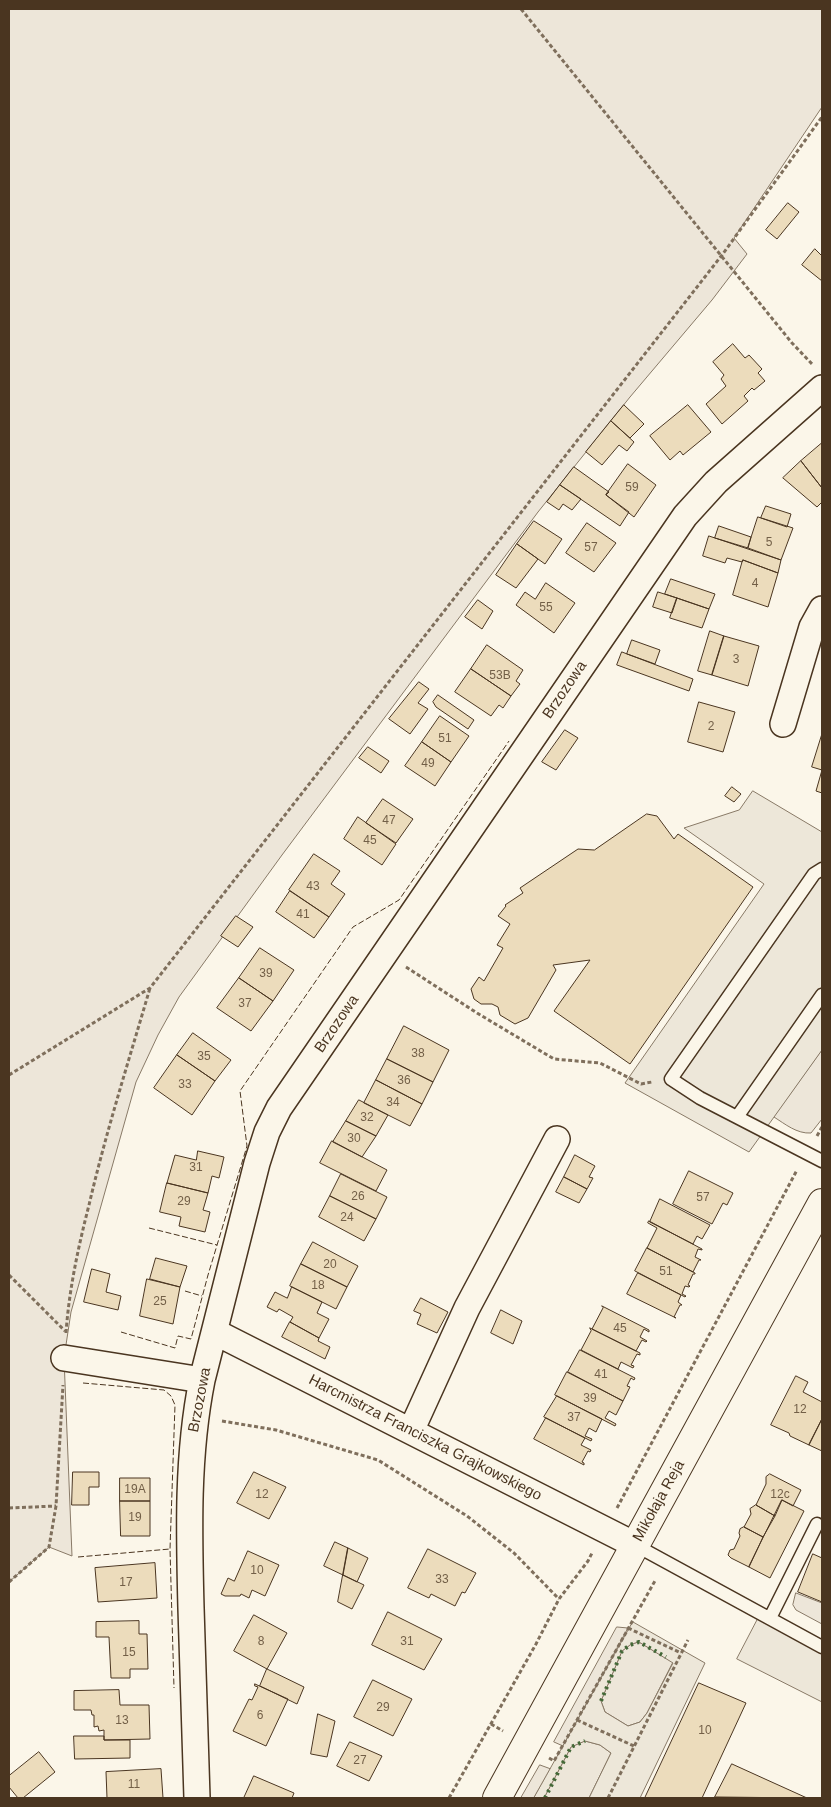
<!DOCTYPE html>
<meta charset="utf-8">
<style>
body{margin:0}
#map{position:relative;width:831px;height:1807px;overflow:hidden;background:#fbf6e9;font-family:Arial,sans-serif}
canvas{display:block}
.frame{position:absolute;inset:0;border:10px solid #4a3520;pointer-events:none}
</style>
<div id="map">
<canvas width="831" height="1807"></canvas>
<div class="frame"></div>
</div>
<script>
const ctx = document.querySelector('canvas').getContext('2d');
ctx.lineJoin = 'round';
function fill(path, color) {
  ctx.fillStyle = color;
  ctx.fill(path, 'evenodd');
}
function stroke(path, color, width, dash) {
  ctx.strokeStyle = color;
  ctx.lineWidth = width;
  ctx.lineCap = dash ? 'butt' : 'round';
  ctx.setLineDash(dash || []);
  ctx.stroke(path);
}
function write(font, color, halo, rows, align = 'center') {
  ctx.font = font + ' Arial,sans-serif';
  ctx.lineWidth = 4;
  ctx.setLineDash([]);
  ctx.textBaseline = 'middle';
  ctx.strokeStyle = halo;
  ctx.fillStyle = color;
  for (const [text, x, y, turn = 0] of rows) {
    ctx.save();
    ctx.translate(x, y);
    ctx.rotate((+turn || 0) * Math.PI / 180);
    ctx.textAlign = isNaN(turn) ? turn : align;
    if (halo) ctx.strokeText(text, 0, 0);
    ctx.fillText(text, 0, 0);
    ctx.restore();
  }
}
const green = new Path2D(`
 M9 9H822V107L734 238 747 254 712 300 630 397 538 512 282 855 179 997 158 1035 136 1082 71 1312 64 1358 72 1556 49 1547 9 1582Z
 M822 1050V1119L811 1133C797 1134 785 1124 774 1117Z
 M796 1593 822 1603V1624L796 1610 793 1605Z
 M617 1627 628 1628 563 1746 554 1742Z
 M639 1642 673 1662 647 1713 640 1722 628 1726 605 1712 601 1701 622 1651 630 1645Z
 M585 1741 600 1745 611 1753 589 1798H544L571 1747Z
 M540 1765 551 1769 534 1798H521Z`);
const parking = new Path2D(`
 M753 791 822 832V1050L749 1152 625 1083 764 884 684 828 739 810Z
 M761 1613 822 1647V1702L737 1659Z
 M633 1622 705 1663 640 1798H589L611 1753 600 1745 585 1741 571 1747 544 1798H534ZM639 1642 673 1663 647 1713 640 1722 628 1726 605 1712 601 1701 622 1651 630 1645Z`);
const building = new Path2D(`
 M788 203 799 212 777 239 766 230Z
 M815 249 822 256V281L802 265Z
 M733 344 745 358 749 355 762 369 758 373 765 381 754 390 752 388 744 396 748 401 722 424 706 404 726 386 721 379 724 375 713 362Z
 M624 405 644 424 630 438 611 421Z
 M688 405 711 432 683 455 680 451 670 460 650 436Z
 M611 421 634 442 627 451 619 445 602 465 586 452Z
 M822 443V488L801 461Z
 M801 461 822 488V502L817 507 783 478Z
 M628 464 656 485 634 517 606 495Z
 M574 467 609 492 606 495 629 512 620 526 560 485Z
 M560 485 581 499 572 510 563 504 559 510 547 502Z
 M766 506 791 514 787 527 761 518Z
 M758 517 793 528 781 560 748 548Z
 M534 521 562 539 545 564 517 544Z
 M587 523 616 543 594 572 566 553Z
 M719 526 751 537 748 548 715 538Z
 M709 536 781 560 778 573 743 560 742 562 727 558 725 563 703 556Z
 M517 544 538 559 516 588 496 575Z
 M743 560 778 573 768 607 733 595Z
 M671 579 715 594 709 609 665 594Z
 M546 583 575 603 554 633 516 605 525 592 535 599Z
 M658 592 677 598 672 613 653 607Z
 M677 598 709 609 702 628 670 618Z
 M478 600 493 611 482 629 465 617Z
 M710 631 724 636 712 675 698 671Z
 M724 636 759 646 748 686 712 675Z
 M632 640 660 650 655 664 627 654Z
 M487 645 523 670 516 681 520 684 511 696 471 669Z
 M622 652 693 679 689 691 617 665Z
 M471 669 511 696 503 708 499 705 491 716 455 692Z
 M419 682 429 689 418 703 428 709 410 734 389 719Z
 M438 695 474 720 468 729 436 707 433 702Z
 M699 702 735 712 723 752 688 742Z
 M440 716 469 736 451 762 422 742Z
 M565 730 578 738 556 770 542 762Z
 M822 734V793L816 791 822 770 812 767Z
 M422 742 451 762 435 786 405 766Z
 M368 747 389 761 381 773 359 758Z
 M732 787 741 794 734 802 725 796Z
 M383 799 413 819 396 843 366 823Z
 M647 814 657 816 674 839 678 834 753 887 630 1064 554 1011 590 960 553 965 556 970 528 1018 515 1024 500 1015 498 1007 492 1004H481L474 999 471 989 479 977 484 981 503 948 497 945 510 924 498 916 506 906 505 905 523 893 520 888 578 849 594 850Z
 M358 817 396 844 382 865 344 839Z
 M314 854 340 871 331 884 345 894 329 917 289 890Z
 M290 891 329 917 314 938 276 912Z
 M236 916 253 927 238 947 221 936Z
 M260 948 294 970 273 1001 239 978Z
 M239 978 273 1001 251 1031 217 1008Z
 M404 1026 449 1050 433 1082 387 1059Z
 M193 1033 231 1060 215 1081 177 1055Z
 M177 1055 215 1081 192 1115 154 1088Z
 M387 1059 433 1082 422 1104 376 1080Z
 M376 1080 422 1104 410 1126 364 1103Z
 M359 1100 388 1115 376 1136 346 1121Z
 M346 1121 376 1136 362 1157 333 1142Z
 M332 1141 387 1170 376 1191 320 1163Z
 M198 1151 224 1157 219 1178 212 1176 208 1193 167 1183 175 1155 196 1160Z
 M575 1155 595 1166 589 1177 593 1178 587 1189 564 1177Z
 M689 1171 733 1193 727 1205 723 1203 712 1224 673 1204Z
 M341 1174 387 1197 376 1219 330 1196Z
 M564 1177 587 1189 579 1203 556 1192Z
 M167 1183 208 1193 203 1210 210 1212 205 1232 179 1226 181 1217 160 1212Z
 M330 1196 376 1219 364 1241 319 1217Z
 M660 1199 710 1225 702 1239 697 1236 693 1244 650 1222Z
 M649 1221 702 1249V1250L698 1249 695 1257 701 1260H699L693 1272 647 1248 657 1228 648 1223Z
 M313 1242 358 1266 347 1287 301 1264Z
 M647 1248 695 1273V1274H693L688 1285 690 1286 689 1287 685 1286 682 1294 686 1296 685 1297 635 1271Z
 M156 1258 187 1266 180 1287 150 1279Z
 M301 1264 347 1287 336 1309 290 1286Z
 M92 1269 110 1274 106 1292 121 1296 118 1310 84 1302Z
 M638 1273 681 1295 678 1302 682 1305H680L674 1317 676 1318 627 1294Z
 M147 1279 180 1287 173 1324 140 1316Z
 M292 1287 322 1302 317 1313 329 1319 319 1338 290 1322 293 1317 279 1309 277 1312 267 1307 275 1292 287 1298Z
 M421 1298 448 1312 437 1333 417 1324 421 1314 414 1311Z
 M602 1306 649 1330V1332L644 1329 640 1337 647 1341 646 1342 642 1340 636 1351 592 1329 603 1308Z
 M501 1310 522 1321 513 1344 491 1333Z
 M290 1322 319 1338 318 1341 330 1347 325 1359 282 1337Z
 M590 1328 640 1353V1355L637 1354 631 1365 634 1366 633 1368 621 1362 618 1369 581 1350 591 1331Z
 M580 1350 635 1378 634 1380 631 1378 627 1386 630 1387 623 1401 568 1372Z
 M567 1372 623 1401 616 1415 609 1411 605 1418 616 1424 615 1426 555 1395Z
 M796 1376 808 1382 803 1392 822 1402V1419L809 1445 790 1436 789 1433 771 1425Z
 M557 1396 602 1419 596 1432 589 1428 585 1436 592 1439 591 1441 544 1417Z
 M546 1418 585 1438 581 1445 591 1450 590 1452 588 1451 582 1462 584 1463V1465L534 1439Z
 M822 1419V1451L809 1445Z
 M73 1472H99V1487H89V1505H72Z
 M254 1472 286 1487 269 1519 237 1503Z
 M770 1474 801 1490 793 1506 782 1500 775 1516 756 1505 766 1484V1477Z
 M120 1478H150V1501H120Z
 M782 1500 804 1511 770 1578 749 1567Z
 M120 1501H150V1536H121Z
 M756 1505 775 1516 763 1537 744 1527 751 1514 750 1509Z
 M744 1527 763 1537 749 1567 731 1558 728 1555 730 1550 734 1549 740 1536 739 1533 740 1529Z
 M335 1542 348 1548 343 1575 324 1566Z
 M348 1548 368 1558 357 1582 343 1575Z
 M428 1549 476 1573 465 1593 462 1592 455 1606 431 1594 429 1598 408 1588Z
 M248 1551 279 1565 265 1596 252 1590 249 1598 241 1594 240 1596H225L221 1594 228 1578 234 1581Z
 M813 1554 822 1558V1602L798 1592Z
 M155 1563 157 1598 98 1602 95 1568Z
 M343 1575 364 1585 352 1609 338 1602Z
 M388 1612 442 1639 424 1670 372 1645Z
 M254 1615 287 1633 267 1669 234 1651Z
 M139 1621V1634H147L148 1669H130V1678H111L109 1637H96V1622Z
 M267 1669 304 1687 297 1704 260 1686Z
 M373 1680 412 1699 393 1736 354 1717Z
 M699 1683 746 1703 702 1798H645Z
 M255 1684 288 1699 266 1746 233 1731 249 1699 252 1700 258 1687 255 1686Z
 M119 1690 120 1705H149L150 1739 104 1740V1730L99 1731 98 1726 94 1727V1715H92L91 1710H74V1691Z
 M318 1714 335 1721 327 1757 311 1754Z
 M74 1736H104V1740H130V1758L75 1759Z
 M350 1742 382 1756 369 1781 337 1766Z
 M39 1752 55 1772 23 1798H18L9 1787V1776Z
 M732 1764 765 1779 807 1798 715 1797Z
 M161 1769 163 1798H107L106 1772Z
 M254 1776 294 1793 292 1798H244Z`);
const path = new Path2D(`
 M521 9 792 343 813 365
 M406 967 477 1013 554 1059 600 1063 641 1084 652 1082
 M9 1075 150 988 722 255 822 117
 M817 1136 822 1127
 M9 1275 65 1331
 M66 1333C69 1290 78 1248 89 1205 106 1132 129 1060 150 988
 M222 1421 276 1430 378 1460 467 1516 514 1553 559 1599
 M9 1508 56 1506
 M617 1508 797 1170
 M9 1582 49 1547 56 1506 63 1385
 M628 1628 681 1653
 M577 1720 634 1746
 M491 1724 503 1731
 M549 1758 554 1761 656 1579
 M449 1798 536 1644 559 1599 588 1561 592 1553
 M608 1798 688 1640`);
const lane = new Path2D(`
 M822 869 814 874 671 1079 700 1098 822 1161
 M737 1117 822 995
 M635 1545 822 1647
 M770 1618 817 1524`);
const street = new Path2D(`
 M783 724 812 627 822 609
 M215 1332 635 1545
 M64 1358 202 1380
 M411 1431 467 1308 557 1139
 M197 1798C195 1735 193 1671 191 1608 189 1532 187 1455 202 1380L257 1163 267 1132 279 1108 685 516 716 482 822 388`);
const secondary = new Path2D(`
 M497 1798 822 1203`);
const hedge = new Path2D(`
 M601 1701 622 1651 630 1645 639 1642 666 1657
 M545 1798 571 1747 585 1741`);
const fence = new Path2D(`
 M149 1228 217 1245
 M185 1291 202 1296
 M121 1332 175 1348 178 1336 191 1339 208 1275 247 1146 240 1091 353 927 399 900 509 741
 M83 1383 164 1390 171 1396 175 1405 170 1549 174 1688
 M78 1557 170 1549`);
const numberNames = [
 ["59",632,488],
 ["5",769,543],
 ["57",591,548],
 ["4",755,584],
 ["55",546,608],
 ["3",736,660],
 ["53B",500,676],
 ["2",711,727],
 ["51",445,739],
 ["49",428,764],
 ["47",389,821],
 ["45",370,841],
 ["43",313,887],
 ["41",303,915],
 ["39",266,974],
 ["37",245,1004],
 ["38",418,1054],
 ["35",204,1057],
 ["36",404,1081],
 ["33",185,1085],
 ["34",393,1103],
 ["32",367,1118],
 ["30",354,1139],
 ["31",196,1168],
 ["26",358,1197],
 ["57",703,1198],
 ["29",184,1202],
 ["24",347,1218],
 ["20",330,1265],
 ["51",666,1272],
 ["18",318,1286],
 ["25",160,1302],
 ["45",620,1329],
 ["41",601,1375],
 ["39",590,1399],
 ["12",800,1410],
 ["37",574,1418],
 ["19A",135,1490],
 ["12",262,1495],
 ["12c",780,1495],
 ["19",135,1518],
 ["10",257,1571],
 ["33",442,1580],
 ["17",126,1583],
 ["8",261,1642],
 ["31",407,1642],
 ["15",129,1653],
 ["29",383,1708],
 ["6",260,1716],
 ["13",122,1721],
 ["10",705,1731],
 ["27",360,1761],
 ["11",134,1785]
];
const streetNames = [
 ["Brzozowa",565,690,-56],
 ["Brzozowa",337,1024,-56],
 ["Brzozowa",200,1400,-79],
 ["Harcmistrza Franciszka Grajkowskiego",425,1438,27],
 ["Mikołaja Reja",659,1501,-61]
];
fill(green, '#ede6d9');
stroke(green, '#887966', 1);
fill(parking, '#ede7d9');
stroke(parking, '#887966', 1);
fill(building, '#ecdcbc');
stroke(building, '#4a3520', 1);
stroke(lane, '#4a3520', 15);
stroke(street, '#4a3520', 28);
stroke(secondary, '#4a3520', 30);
stroke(path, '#7f6f5c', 3, [4, 2.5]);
stroke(lane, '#fbf6e9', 12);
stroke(street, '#fbf6e9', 25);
stroke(secondary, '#fbf6e9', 28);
stroke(hedge, '#436837', 4, [2.5, 4]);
stroke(fence, '#4a3520', 1, [6, 2.5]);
write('12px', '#725f47', null, numberNames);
write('15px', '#4a3520', '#fbf6e9', streetNames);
</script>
